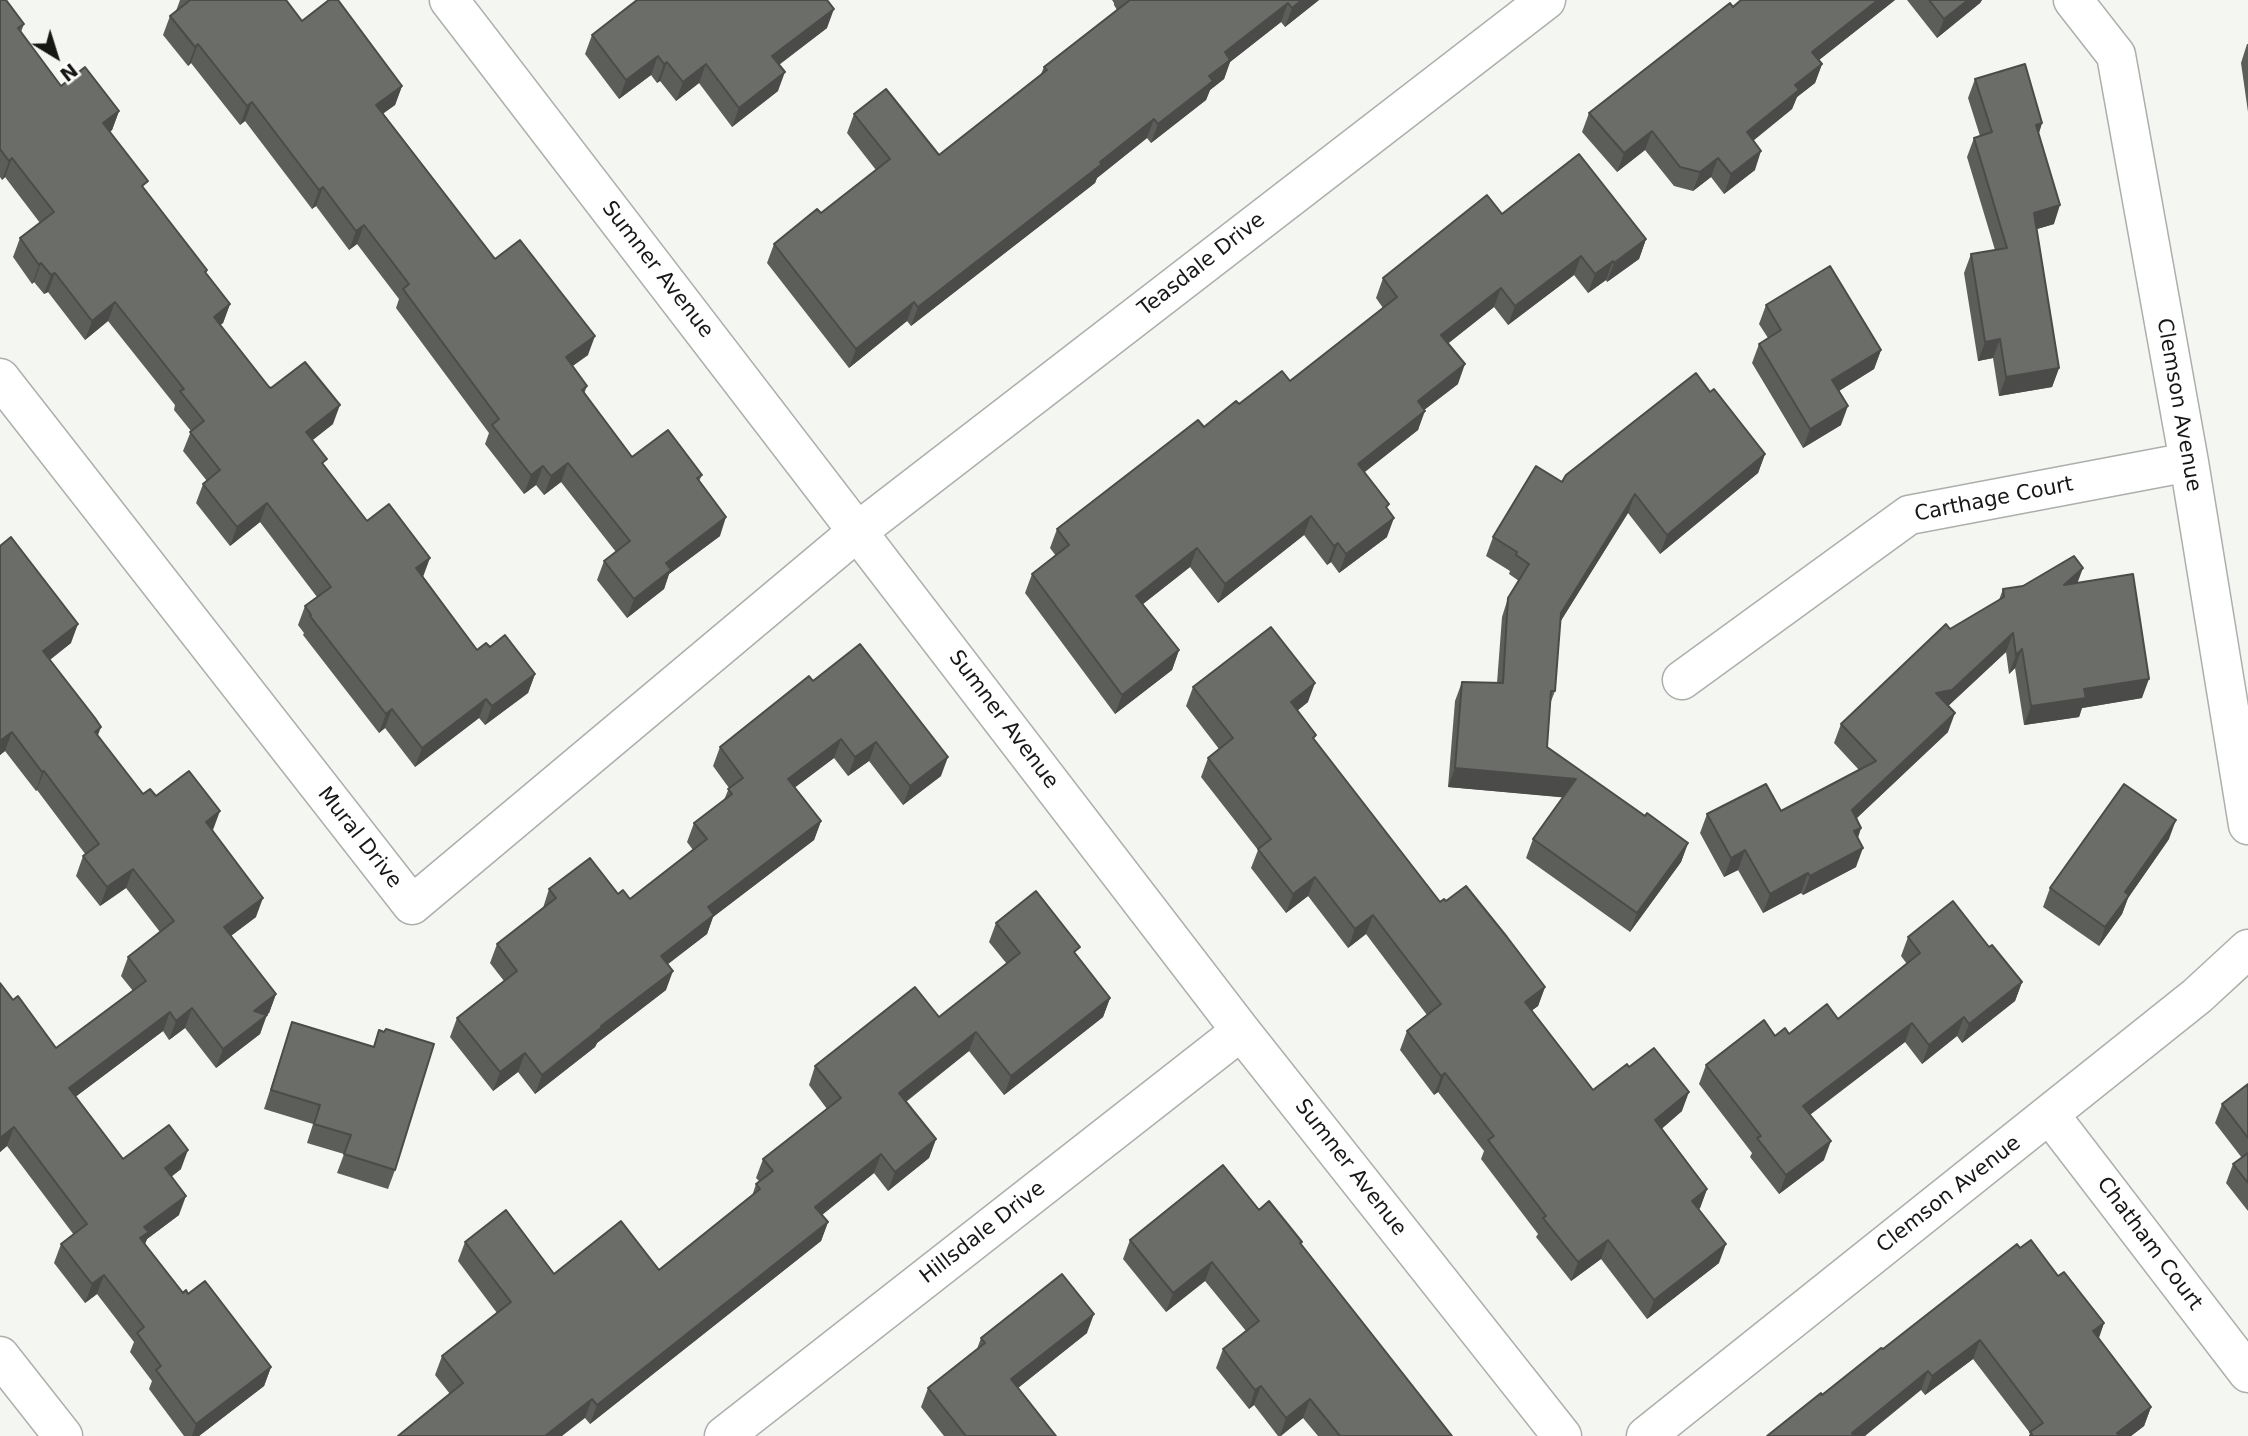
<!DOCTYPE html>
<style>
body{margin:0}
#map{position:relative;width:2248px;height:1436px;overflow:hidden;background:#f4f6f2;font-family:"DejaVu Sans",sans-serif}
canvas{display:block}
.north{position:absolute;left:21px;top:21px;width:70px;height:70px;-webkit-text-stroke:5px #fff;paint-order:stroke;rotate:142deg;font-size:19px;font-weight:700;line-height:28px;text-align:center;color:#171816}
.north::after{content:'';display:block;margin:auto;width:24px;height:32px;background:#171816;clip-path:polygon(50% 0,100% 100%,50% 72%,0 100%)}
</style>
<div id="map">
<canvas width="2248" height="1436"></canvas>
<div class="north">N</div>
</div>
<script>
const ctx = document.querySelector('canvas').getContext('2d');
ctx.lineJoin = 'round';
function stroke(path, color, width, dash) {
  ctx.strokeStyle = color;
  ctx.lineWidth = width;
  ctx.lineCap = dash ? 'butt' : 'round';
  ctx.setLineDash(dash || []);
  ctx.stroke(path);
}
function fill(path, color) {
  ctx.fillStyle = color;
  ctx.fill(path, 'evenodd');
}
function write(font, color, halo, rows, align = 'center') {
  ctx.font = font + ' "DejaVu Sans",sans-serif';
  ctx.lineWidth = 6;
  ctx.setLineDash([]);
  ctx.textBaseline = 'middle';
  ctx.strokeStyle = halo;
  ctx.fillStyle = color;
  for (const [text, x, y, turn = 0] of rows) {
    ctx.save();
    ctx.translate(x, y);
    ctx.rotate((+turn || 0) * Math.PI / 180);
    ctx.textAlign = isNaN(turn) ? turn : align;
    if (halo) ctx.strokeText(text, 0, 0);
    ctx.fillText(text, 0, 0);
    ctx.restore();
  }
}
const minor = new Path2D(`
 M449 0 1241 1031 1562 1436
 M2073 0 2116 55 2189 462 2248 825
 M0 378 412 905 858 531 1546 0
 M1682 680 1909 515 2189 462
 M2050 1115 2248 1373
 M0 1356 63 1436
 M724 1436 1241 1031
 M1646 1436 2197 996 2248 949`);
const wall = new Path2D(`
 M0 0 24 24 21 32 61 86 119 111 112 130 110 132 145 190 207 270 206 273 230 304 223 323 220 325 269 387 333 424 312 440 324 465 367 521 423 576 477 650 490 647 535 674 528 693 485 725 479 718 415 767 385 728 379 733 303 635 304 633 298 625 305 606 317 597 260 522 230 546 196 503 203 484 207 481 183 451 191 431 174 410 175 405 108 321 85 340 48 292 44 294 34 282 32 284 13 257 20 238 40 223 5 177 2 180 0 177Z
 M180 0H286L302 21 402 86 395 105 383 113 495 259 588 355 572 366 587 386 584 394 632 457 702 475 699 481 720 536 669 574 664 589 627 618 597 580 604 561 616 552 561 482 544 495 536 485 524 494 485 444 489 433 396 308 399 299 357 244 349 250 316 206 312 209 245 121 240 125 191 63 188 66 163 35 170 16 176 11Z
 M1112 0H1319L1285 27 1281 22 1230 62 1224 79 1210 90 1206 100 1151 143 1147 138 1097 178 1095 183 911 326 907 321 849 368 767 263 774 244 821 213 876 170 847 133 854 114 939 155 1041 74 1044 67 1117 10 1114 5V3Z
 M1741 0H1895L1819 60 1822 64 1815 83 1797 97 1792 109 1753 141 1755 170 1724 194 1711 177 1693 191 1674 186 1645 150 1617 172 1582 132 1589 113Z
 M1907 0H1982L1980 3 1937 38Z
 M827 28 779 65 778 91 732 127 699 83 676 101 660 81 657 83 651 75 619 99 585 54 592 35Z
 M2247 44H2248V112L2241 63Z
 M1975 79 2042 123 2039 133 2054 224 2037 229 2059 368 2052 387 1999 396 1993 358 1978 361 1964 273 1971 254 1995 250 1967 157 1974 138 1980 136 1968 98Z
 M1502 214 1646 239 1639 259 1607 282 1606 280 1588 293 1574 275 1508 325 1494 307 1448 343 1458 384 1424 410 1418 430 1364 472 1387 508V537L1339 573 1331 562 1327 565 1304 535 1218 603 1190 567 1143 604 1179 650 1172 670 1115 714 1025 593 1032 574 1056 556 1050 548 1057 529 1204 427 1239 404 1290 381 1383 308 1376 298 1383 278Z
 M1766 305 1881 350 1874 369 1839 391 1841 425 1803 448 1752 363 1759 344 1768 338 1759 324Z
 M1710 392 1765 454 1758 473 1660 554 1628 513 1560 622 1555 691 1550 704 1547 747 1645 816 1688 843 1681 862 1630 932 1526 858 1533 839 1563 797 1448 787 1455 701 1462 682 1497 683 1502 617 1508 598 1519 581 1509 574 1510 571 1486 556 1493 537 1562 482Z
 M0 546 71 643 50 660 98 737 143 794 156 796 213 830 256 917 231 936 276 994 269 1013 266 1015 260 1034 216 1068 185 1028 169 1040 163 1031 75 1097 123 1159 181 1169 171 1177 179 1215 147 1239 145 1244 183 1293 188 1294 271 1367 264 1386 199 1436H184L149 1389 152 1381 130 1352 134 1342 97 1294 85 1303 54 1263 61 1244 74 1235 7 1146 0 1152V983L13 1000 56 1048 133 991 121 976 128 957 160 932 126 888 100 906 76 876 83 856 86 855 37 790 36 791 5 751 0 755Z
 M2077 583 2142 698 2082 708 2079 717 2024 725 2015 668 2009 674 2006 652 1948 706V732L1857 818 1861 828 1858 838 1856 867 1803 895 1801 893 1763 913 1738 870 1724 877 1700 833 1707 814 1781 811 1859 770 1834 743 1841 724 1950 629 1999 600 2003 589Z
 M813 681 941 776 903 805 869 761 848 776 834 758 795 787 821 821 814 840 713 917 707 934 667 964 666 990 597 1043 595 1047 535 1094 518 1072 493 1091 450 1037 457 1018 504 981 490 963 497 944 543 908 549 889 618 894 630 899 693 850 687 842 694 823 724 800 729 788 713 766 720 747Z
 M1193 687 1308 702 1297 711 1314 740 1440 902 1545 987 1538 1006 1532 1010 1593 1090 1629 1067 1682 1111 1662 1128 1707 1189 1700 1208 1699 1209 1719 1263 1647 1319 1601 1259 1571 1281 1536 1237 1538 1234 1481 1159 1484 1151 1438 1092 1434 1095 1400 1050 1407 1031 1427 1015 1366 934 1348 948 1308 896 1286 913 1251 868 1258 850 1201 777 1208 758 1219 749 1186 706Z
 M2169 839 2128 898 2122 914 2099 946 2043 907 2050 888Z
 M996 923 1077 955 1110 998 1103 1017 1004 1095 969 1051 906 1102 936 1139 929 1158 888 1191 874 1173 822 1215 828 1222 821 1241 590 1424 585 1418 450 1394 435 1375 442 1356 497 1313 458 1261 465 1242 554 1274 659 1270 752 1196 756 1184 760 1182 756 1178 763 1159 827 1109 809 1085 815 1066 939 1017 1007 964 989 942Z
 M1908 937 1989 947 2022 982 2015 1001 1962 1043 1957 1036 1922 1064 1905 1042 1810 1115 1824 1160 1779 1194 1750 1157 1752 1153 1699 1084 1706 1065 1775 1036 1789 1034 1838 1019 1907 964 1901 956Z
 M292 1022 373 1047 379 1030 384 1032 395 1170 388 1189 337 1173 344 1154 307 1143 313 1124 264 1109Z
 M2248 1084V1211L2226 1183 2233 1164 2242 1158 2215 1123 2222 1104Z
 M1130 1240 1301 1244 1452 1436H1318L1303 1418 1281 1436H1278L1254 1405 1249 1409 1216 1368 1223 1349 1246 1331 1205 1281 1166 1312 1123 1259Z
 M2020 1248 2058 1276 2104 1323 2099 1338 2151 1407 2144 1426 2131 1436H2029L2030 1433 1973 1359 1925 1395 1921 1390 1822 1395Z
 M1087 1333 1018 1388 1056 1436H944L921 1407 928 1388 977 1349 981 1338Z`);
const shadedWall = new Path2D(`
 M1302 0H1319L1285 27 1292 8Z
 M1878 0H1895L1805 71 1812 52Z
 M1968 0H1982L1980 3 1937 38 1944 19Z
 M1288 3 1281 22 1230 62 1224 79 1210 90 1206 100 1151 143 1158 124 1209 76 1225 52Z
 M834 9 827 28 765 75 772 56Z
 M198 44 191 63 188 66 195 47Z
 M658 56 651 75 619 99 626 80Z
 M667 62 660 81 657 83 664 64Z
 M706 64 699 83 676 101 683 82Z
 M1822 64 1815 83 1797 97 1792 109 1740 151 1747 132 1795 85Z
 M785 72 778 91 732 127 739 108Z
 M402 86 395 105 369 124 376 105Z
 M252 102 245 121 240 125 247 106Z
 M119 111 112 130 96 142 103 123Z
 M1154 119 1147 138 1097 178 1095 183 911 326 918 307Z
 M2042 123 2036 142V125Z
 M1652 131 1645 150 1617 172 1624 153Z
 M1761 151 1755 170 1724 194 1731 174Z
 M12 158 5 177 2 180 9 161Z
 M1718 158 1711 177 1693 191 1700 172Z
 M323 187 316 206 312 209 319 190Z
 M2060 205 2054 224 2027 232 2034 213Z
 M364 225 357 244 349 250 356 231Z
 M1646 239 1639 259 1607 282 1614 263Z
 M1581 256 1574 275 1508 325 1515 306Z
 M1613 261 1606 280 1588 293 1595 274Z
 M41 263 34 282 32 284 39 265Z
 M55 273 48 292 44 294 51 275Z
 M1501 288 1494 307 1435 354 1441 335Z
 M115 302 108 321 85 340 92 321Z
 M914 302 907 321 849 368 856 349Z
 M230 304 223 323 207 336 214 317Z
 M595 336 588 355 559 376 566 357Z
 M2000 339 1993 358 1978 361 1985 342Z
 M1881 350 1874 369 1826 399 1832 380Z
 M1465 364 1458 384 1411 420 1418 401Z
 M2059 368 2052 387 1999 396 2006 377Z
 M340 405 333 424 299 451 306 432Z
 M1848 406 1841 425 1803 448 1810 429Z
 M1425 411 1418 430 1351 483 1358 464Z
 M1765 454 1758 473 1660 554 1667 535Z
 M568 463 561 482 544 495 551 476Z
 M543 466 536 485 524 494 531 475Z
 M1635 494 1628 513 1554 632 1561 613Z
 M267 503 260 522 230 546 237 527Z
 M1311 516 1304 535 1218 603 1225 584Z
 M726 517 720 536 669 574 664 589 627 618 634 599 666 563Z
 M1394 518 1387 537 1339 573 1346 554Z
 M1338 543 1331 562 1327 565 1334 546Z
 M1197 548 1190 567 1129 615 1136 596Z
 M430 558 423 577 416 568Z
 M2083 568 2076 587 2064 585Z
 M78 624 71 643 36 670 43 651Z
 M2013 633 2006 652 1945 709 1936 693Z
 M2022 649 2015 668 2009 674 2016 655Z
 M1179 650 1172 670 1115 714 1122 695Z
 M535 674 528 693 485 725 492 706Z
 M2149 679 2142 698 2082 708 2079 717 2024 725 2031 706 2084 689Z
 M1315 683 1308 702 1284 721 1291 702Z
 M486 699 479 718 415 767 422 748Z
 M392 709 385 728 379 733 386 714Z
 M1955 713 1948 732 1845 829 1852 810Z
 M101 727 94 746 95 732Z
 M12 732 5 751 0 755V741Z
 M841 739 834 758 781 798 788 779Z
 M876 742 869 761 848 776 855 757Z
 M948 757 941 776 903 805 910 786Z
 M1455 768 1576 779 1569 798 1448 787Z
 M44 771 37 790 36 791 42 772Z
 M220 811 213 830 206 822Z
 M2176 820 2169 839 2128 898 2122 914 2099 946 2105 927 2125 892Z
 M821 821 814 840 713 917 707 934 654 975 661 956 708 907Z
 M1861 828 1854 847V831Z
 M1688 843 1681 862 1630 932 1637 913Z
 M1863 848 1856 867 1803 895 1810 876Z
 M1745 850 1738 870 1724 877 1731 858Z
 M133 869 126 888 100 906 107 887Z
 M1808 873 1801 893 1763 913 1770 894Z
 M1315 877 1308 896 1286 913 1293 894Z
 M263 898 256 917 217 946 224 927Z
 M1373 915 1366 934 1348 948 1355 929Z
 M673 971 666 990 597 1043 595 1047 535 1094 542 1075 601 1026Z
 M2022 982 2015 1001 1962 1043 1969 1024Z
 M1545 987 1538 1006 1518 1021 1525 1002Z
 M276 994 269 1013 247 1030 254 1011Z
 M1110 998 1103 1017 1004 1095 1011 1076Z
 M192 1008 185 1028 169 1040 176 1021Z
 M170 1012 163 1031 62 1107 69 1088Z
 M267 1015 260 1034 216 1068 223 1049Z
 M1964 1017 1957 1036 1922 1064 1929 1045Z
 M1912 1023 1905 1042 1796 1125 1803 1106Z
 M976 1032 969 1051 892 1112 899 1093Z
 M525 1053 518 1072 493 1091 500 1072Z
 M1445 1073 1438 1092 1434 1095 1441 1076Z
 M1689 1092 1682 1111 1649 1140 1655 1120Z
 M14 1127 7 1146 0 1152V1138Z
 M936 1139 929 1158 888 1191 895 1172Z
 M1831 1141 1824 1160 1779 1194 1786 1175Z
 M188 1150 181 1169 158 1187 165 1168Z
 M881 1154 874 1173 808 1226 815 1207Z
 M1707 1189 1700 1208 1685 1220 1692 1201Z
 M186 1196 179 1215 147 1239 142 1251 134 1257 144 1227Z
 M828 1222 821 1241 590 1424 597 1405Z
 M1608 1240 1601 1259 1571 1281 1578 1262Z
 M1726 1244 1719 1263 1647 1319 1654 1300Z
 M1212 1262 1205 1281 1166 1312 1173 1293Z
 M104 1275 97 1294 85 1303 92 1284Z
 M1094 1314 1087 1333 1004 1399 1011 1379Z
 M2104 1323 2097 1342 2093 1331Z
 M1980 1340 1973 1359 1925 1395 1932 1376Z
 M271 1367 264 1386 199 1436H192L196 1424Z
 M1928 1371 1921 1390 1865 1436H1851L1852 1433Z
 M1261 1386 1254 1405 1249 1409 1255 1390Z
 M592 1399 585 1418 562 1436H545Z
 M1310 1399 1303 1418 1280 1436 1286 1418Z
 M2151 1407 2144 1426 2131 1436H2116L2117 1433Z`);
const building = new Path2D(`
 M0 0H6L24 24 18 28 61 86 85 67 119 111 103 123 148 181 142 186 207 270 205 272 230 304 214 317 269 387 271 388 305 362 340 405 306 432 327 459 322 463 367 521 389 504 430 558 416 568 477 650 486 643 490 647 505 635 535 674 492 706 486 699 422 748 392 709 386 714 310 616 311 615 305 606 331 587 267 503 237 527 203 484 220 470 190 432 204 421 180 391 184 389 115 302 92 321 55 273 51 275 41 263 39 265 20 238 54 212 12 158 9 161 0 149Z
 M189 0H286L302 21 329 0H338L402 86 376 105 495 259 520 240 595 336 566 357 587 386 582 390 632 457 668 430 702 475 697 478 726 517 666 563 671 570 634 599 604 561 630 541 568 463 551 476 543 466 531 475 492 425 499 419 403 289 409 284 364 225 356 231 323 187 319 190 252 102 247 106 198 44 195 47 170 16 189 1Z
 M637 0H827L834 9 772 56 785 72 739 108 706 64 683 82 667 62 664 64 658 56 626 80 592 35Z
 M1130 0H1302L1292 8 1288 3 1225 52 1230 60 1209 76 1213 81 1158 124 1154 119 1100 162 1102 164 918 307 914 302 856 349 774 244 817 209 821 213 890 159 854 114 886 89 939 155 1047 70 1044 67Z
 M1741 0H1878L1812 52 1822 64 1795 85 1799 90 1747 132 1761 151 1731 174 1718 158 1700 172 1680 167 1652 131 1624 153 1589 113 1730 3 1733 7Z
 M1929 0H1968L1944 19Z
 M2025 64 2042 123 2036 125 2060 205 2034 213 2059 368 2006 377 2000 339 1985 342 1971 254 2007 248 1974 138 1992 132 1975 79Z
 M1579 154 1646 239 1614 263 1613 261 1595 274 1581 256 1515 306 1501 288 1441 335 1465 364 1418 401 1425 411 1358 464 1389 504 1386 507 1394 518 1346 554 1338 543 1334 546 1311 516 1225 584 1197 548 1136 596 1179 650 1122 695 1032 574 1069 545 1057 529 1198 420 1204 427 1236 401 1239 404 1282 371 1290 381 1397 297 1383 278 1487 195 1502 214Z
 M1830 266 1881 350 1832 380 1848 406 1810 429 1759 344 1781 330 1766 305Z
 M1696 373 1710 392 1714 389 1765 454 1667 535 1635 494 1561 613 1555 691H1551L1547 747 1645 816 1647 813 1688 843 1637 913 1533 839 1576 779 1455 768 1462 682 1503 683 1508 598 1529 564 1516 555 1517 552 1493 537 1536 466 1562 482 1566 475Z
 M11 537 78 624 43 651 95 718 101 727 95 732 143 794 150 789 156 796 189 771 220 811 206 822 263 898 224 927 276 994 254 1011 267 1015 223 1049 192 1008 176 1021 170 1012 69 1088 123 1159 169 1125 188 1150 165 1168 186 1196 144 1227 149 1232 140 1238 183 1293 186 1290 188 1294 205 1281 271 1367 196 1424 156 1370 161 1366 137 1333 144 1327 104 1275 92 1284 61 1244 87 1224 14 1127 0 1138V983L13 1000 18 996 56 1048 146 981 128 957 174 921 133 869 107 887 83 856 99 844 44 771 42 772 12 732 0 741V546Z
 M2074 556 2083 568 2064 585 2133 574 2149 679 2084 689 2086 698 2031 706 2022 649 2016 655 2013 633 1952 690 1936 693 1955 713 1852 810 1861 828 1854 831 1863 848 1810 876 1808 873 1770 894 1745 850 1731 858 1707 814 1766 784 1781 811 1876 761 1841 724 1946 624 1950 629 2004 597 2003 589 2023 586Z
 M1271 627 1315 683 1291 702 1316 735 1313 738 1440 902 1444 899 1446 901 1466 886 1507 937 1545 987 1525 1002 1593 1090 1627 1064 1629 1067 1654 1048 1689 1092 1655 1120 1707 1189 1692 1201 1726 1244 1654 1300 1608 1240 1578 1262 1543 1218 1546 1216 1488 1140 1494 1136 1445 1073 1441 1076 1407 1031 1441 1004 1373 915 1355 929 1315 877 1293 894 1258 849 1271 839 1208 758 1233 738 1193 687Z
 M860 644 948 757 910 786 876 742 855 757 841 739 788 779 821 821 708 907 714 915 661 956 673 971 601 1026 602 1027 542 1075 525 1053 500 1072 457 1018 517 971 497 944 556 898 549 889 590 858 618 894 623 890 630 899 707 839 694 823 732 794 728 789 743 778 720 747 809 676 813 681Z
 M2124 784 2176 820 2125 892 2129 895 2105 927 2050 888Z
 M1036 891 1080 947 1074 952 1110 998 1011 1076 976 1032 899 1093 936 1139 895 1172 881 1154 815 1207 828 1222 597 1405 592 1399 545 1436H398L463 1383 442 1356 511 1302 465 1242 506 1210 554 1274 621 1221 659 1270 760 1189 756 1184 773 1171 763 1159 841 1098 815 1066 915 987 939 1017 1020 953 996 923Z
 M1953 901 1989 947 1992 945 2022 982 1969 1024 1964 1017 1929 1045 1912 1023 1803 1106 1831 1141 1786 1175 1757 1138 1761 1136 1706 1065 1764 1020 1775 1036 1785 1028 1789 1034 1827 1004 1838 1019 1920 953 1908 937Z
 M292 1022 374 1047 379 1030 384 1032 386 1029 434 1044 395 1170 344 1154 351 1135 314 1124 320 1105 271 1090Z
 M2248 1084V1138L2222 1104Z
 M2248 1153V1183L2233 1164Z
 M1223 1165 1259 1210 1269 1201 1302 1242 1300 1243 1452 1436H1340L1310 1399 1286 1418 1261 1386 1255 1390 1223 1349 1259 1321 1212 1262 1173 1293 1130 1240Z
 M2031 1240 2058 1276 2064 1272 2104 1323 2093 1331 2151 1407 2117 1433 2120 1436H2030L2032 1434 2030 1432 2043 1423 1980 1340 1932 1376 1928 1371 1852 1433 1855 1436H1767L1821 1393 1822 1395 1881 1348 1883 1349 2017 1244 2020 1248Z
 M1062 1274 1094 1314 1011 1379 1056 1436H966L928 1388 985 1343 981 1338Z`);
const streetNames = [
 ["Teasdale Drive",1202,265,-38],
 ["Sumner Avenue",657,270,52],
 ["Clemson Avenue",2178,405,80],
 ["Carthage Court",1994,500,-11],
 ["Sumner Avenue",1003,720,53],
 ["Mural Drive",359,838,52],
 ["Sumner Avenue",1350,1168,52],
 ["Clemson Avenue",1949,1195,-38],
 ["Hillsdale Drive",983,1233,-38],
 ["Chatham Court",2149,1244,53]
];
stroke(minor, '#acafab', 41);
stroke(minor, '#fff', 38);
fill(wall, '#5c5e5a');
fill(shadedWall, '#4b4c4a');
fill(building, '#6b6d69');
stroke(building, '#4b4c4a', 2);
write('21px', '#171816', '#fff', streetNames);
</script>
